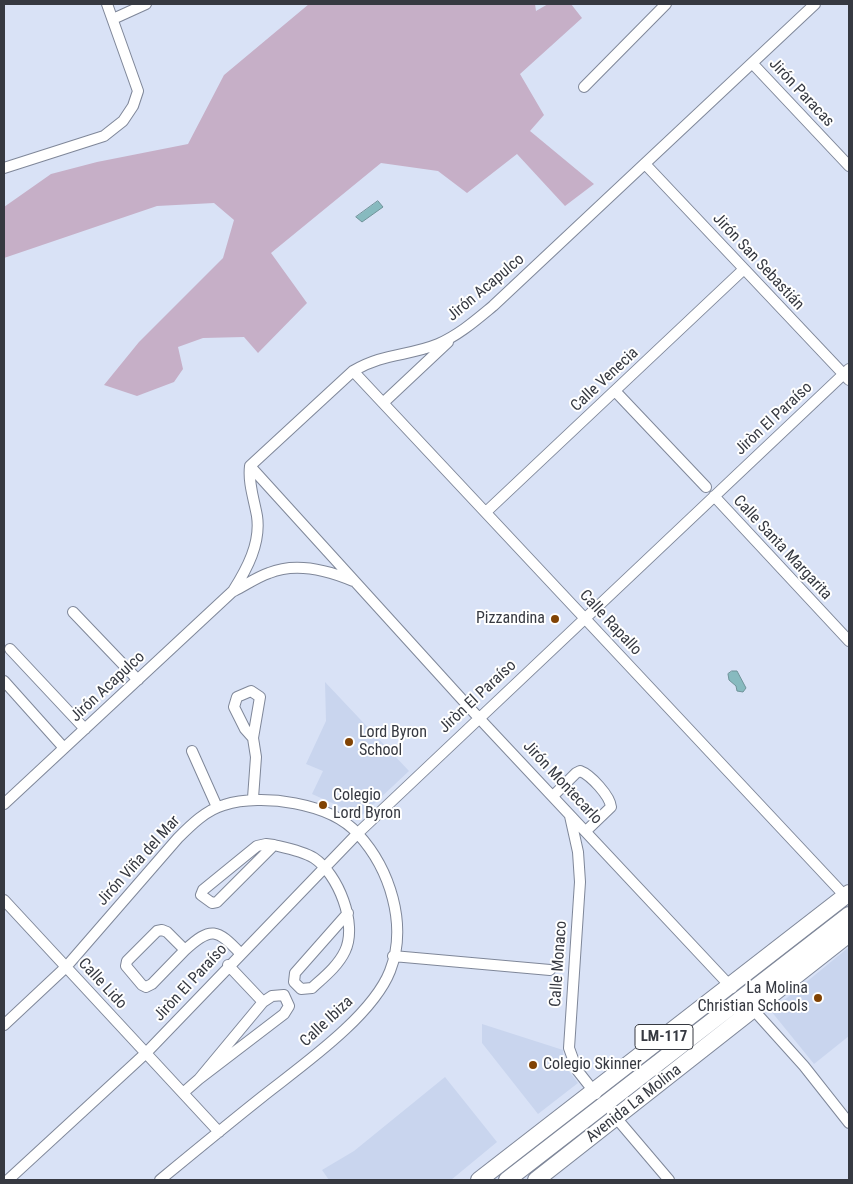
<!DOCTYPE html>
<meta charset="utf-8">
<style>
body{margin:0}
#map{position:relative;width:853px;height:1184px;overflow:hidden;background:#d9e2f6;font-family:"Roboto Condensed",sans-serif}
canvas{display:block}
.frame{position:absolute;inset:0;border:5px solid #363941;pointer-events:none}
</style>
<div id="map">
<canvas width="853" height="1184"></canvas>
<div class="frame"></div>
</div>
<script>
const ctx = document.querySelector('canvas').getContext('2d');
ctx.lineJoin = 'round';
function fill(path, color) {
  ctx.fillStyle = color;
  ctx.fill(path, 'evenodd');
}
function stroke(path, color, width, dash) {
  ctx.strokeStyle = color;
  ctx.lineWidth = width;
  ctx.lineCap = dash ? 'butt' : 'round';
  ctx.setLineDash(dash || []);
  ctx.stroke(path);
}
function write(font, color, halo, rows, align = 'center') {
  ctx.font = font + ' "Roboto Condensed",sans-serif';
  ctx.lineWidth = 4;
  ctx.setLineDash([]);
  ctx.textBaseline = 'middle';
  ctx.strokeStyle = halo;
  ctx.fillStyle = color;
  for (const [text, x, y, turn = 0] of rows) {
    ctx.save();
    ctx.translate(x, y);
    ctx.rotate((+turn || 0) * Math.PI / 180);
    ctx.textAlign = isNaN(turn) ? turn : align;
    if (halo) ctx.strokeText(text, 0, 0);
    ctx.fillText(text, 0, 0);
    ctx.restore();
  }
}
const built = new Path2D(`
 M325 682 409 771 361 816 312 794 323 771 306 764 326 721Z
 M849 947V1036L814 1064 771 1011Z
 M482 1024 563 1050V1060L568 1070 578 1083 538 1114 482 1043Z
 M445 1077 497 1142 451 1180H329L322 1170 354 1151Z`);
const green = new Path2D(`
 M309 4H535L536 11 548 4H571L582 18 520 74 544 115 530 131 594 184 565 206 517 154 467 193 438 171 381 163 271 253 307 303 258 353 244 337 203 338 178 347 183 369 174 382 137 396 104 385 139 342 223 258 234 220 214 203 157 206 4 258V207L51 174 97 162 188 144 224 75Z`);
const water = new Path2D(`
 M378 201 383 207 362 222 356 217Z
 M732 671H737L746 688 743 692 737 691 736 686 729 680 728 674Z`);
const minor = new Path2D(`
 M113 19 146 4
 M752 63 849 166
 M584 87 666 4
 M645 164 849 380
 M4 168 104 136 123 121 133 106 138 91 107 4
 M353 371 845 896
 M615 391 706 487
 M383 403 448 342
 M250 466 478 717 732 988
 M714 496 849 641
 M486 512 744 269
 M234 591C246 585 257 577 269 573 296 562 327 570 353 581
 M73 612 138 680
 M10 649 85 729
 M4 681 64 748
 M253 738 245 729 234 707 237 697 251 691 260 697 253 738 256 757 253 798
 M192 751 217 807
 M553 796 576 773 580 771C591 775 610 796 611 807L586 831
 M4 804 233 591C247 569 261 543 257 516 254 499 248 483 250 466L353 371C383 353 409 356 438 344 459 335 476 320 493 306L815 4
 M570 816 578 852 580 882 569 1048 577 1070 596 1094
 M266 844 274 845 217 902 212 903 201 895 203 890 257 846Z
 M274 845C287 848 303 851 314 858 338 874 358 924 345 951 338 966 324 977 312 988L301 989 294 982 295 973 348 913
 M4 900 219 1132
 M162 930 167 932 185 950 152 984 146 987 142 985 126 966 127 961 157 931Z
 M185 950C211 926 217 929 240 953
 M393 956 550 970
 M228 965 263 1002
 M750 1006 804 1066 849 1123
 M4 1025 66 967 178 838C191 825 206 810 224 805 262 793 331 803 358 834 390 869 408 925 390 971 372 1017 301 1066 262 1097 228 1124 194 1152 160 1180
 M183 1093 199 1079 263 1002 272 996 284 995 289 1006 284 1014 199 1079
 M612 1113 669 1180
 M8 1180 146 1053 358 833 849 369`);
const primary = new Path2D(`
 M479 1180 849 893
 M507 1180 849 915
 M536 1180 849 934`);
const markers = [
 [555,619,5,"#814304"],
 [349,742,5,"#814304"],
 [323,805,5,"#814304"],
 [818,998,5,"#814304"],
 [533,1065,5,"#814304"]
];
const shields = [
 [664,1037,58]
];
const shieldNames = [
 ["LM-117",664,1037]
];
const streetNames = [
 ["Jirón Paracas",801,93,47],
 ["Jirón San Sebastián",758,262,47],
 ["Jirón Acapulco",486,288,-40],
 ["Calle Venecia",605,380,-43],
 ["Jiròn El Paraíso",774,419,-43],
 ["Calle Santa Margarita",782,548,47],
 ["Calle Rapallo",610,623,47],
 ["Jirón Acapulco",108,687,-43],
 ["Jiròn El Paraíso",478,697,-43],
 ["Jirón Montecarlo",562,783,47],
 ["Jirón Viña del Mar",139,861,-48],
 ["Calle Monaco",559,964,-86],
 ["Jiròn El Paraíso",191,983,-47],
 ["Calle Lido",102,984,47],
 ["Calle Ibiza",327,1022,-43],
 ["Avenida La Molina",634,1104,-38]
];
const poiNames = [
 ["Pizzandina",545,619,"right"],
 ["Lord Byron",359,733],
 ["School",359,751],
 ["Colegio",333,796],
 ["Lord Byron",333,814],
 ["La Molina",808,989,"right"],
 ["Christian Schools",808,1007,"right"],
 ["Colegio Skinner",543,1065]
];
fill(built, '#c9d5ee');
fill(green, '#c6afc7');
fill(water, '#87babf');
stroke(water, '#6f9399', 1);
stroke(minor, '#7f8799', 12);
stroke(primary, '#7f8799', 18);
stroke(minor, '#fff', 10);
stroke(primary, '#fff', 16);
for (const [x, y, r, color] of markers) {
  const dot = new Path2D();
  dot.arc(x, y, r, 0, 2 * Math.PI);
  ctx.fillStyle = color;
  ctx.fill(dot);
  stroke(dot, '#fff', 2);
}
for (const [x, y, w] of shields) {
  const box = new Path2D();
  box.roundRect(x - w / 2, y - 12.5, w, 25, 4);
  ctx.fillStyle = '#fff';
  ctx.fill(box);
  stroke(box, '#363941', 1);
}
write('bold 15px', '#363941', null, shieldNames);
write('16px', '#363941', '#fff', streetNames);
write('16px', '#363941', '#fff', poiNames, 'left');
</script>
